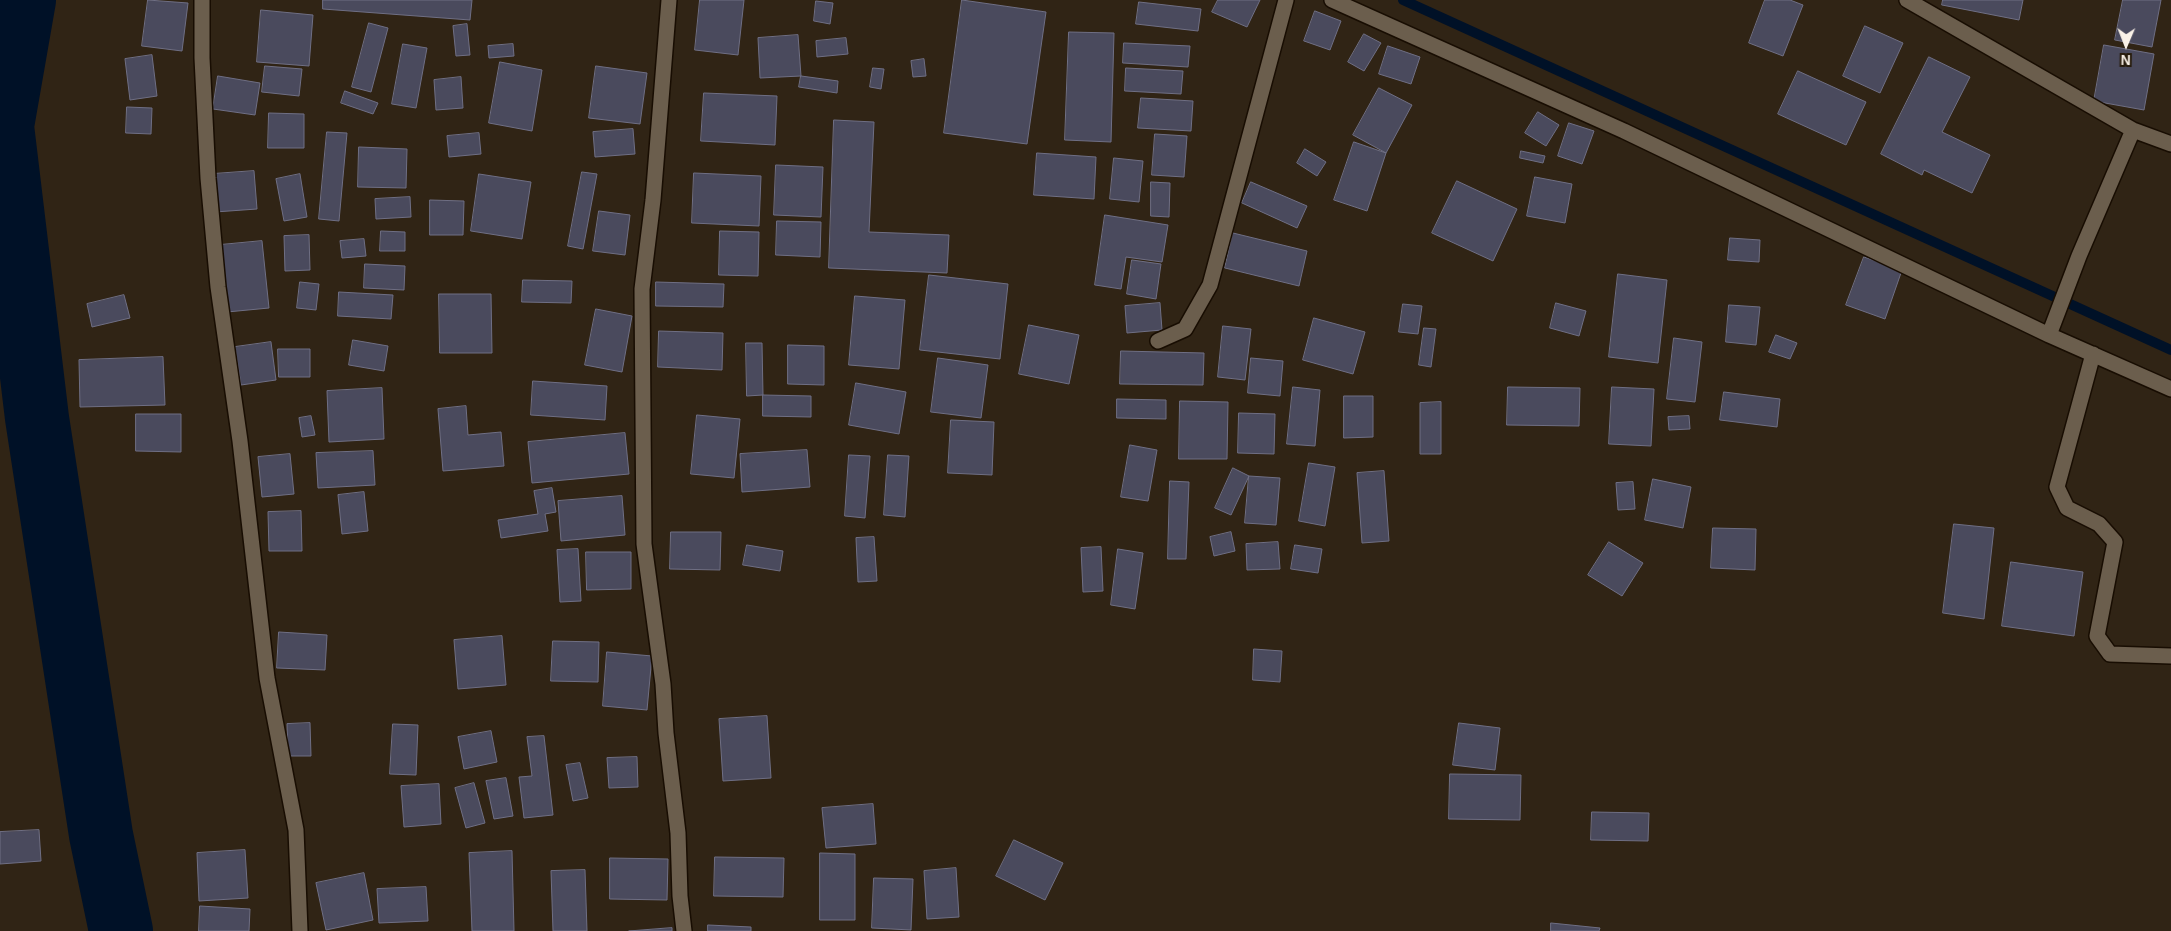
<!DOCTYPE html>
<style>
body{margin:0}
#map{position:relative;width:2171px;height:931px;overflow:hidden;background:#302415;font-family:Helvetica,sans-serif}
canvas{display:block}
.north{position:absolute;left:2101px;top:20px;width:50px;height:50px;-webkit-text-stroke:4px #261b0c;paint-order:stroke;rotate:181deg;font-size:14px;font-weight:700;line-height:20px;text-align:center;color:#f9f1e7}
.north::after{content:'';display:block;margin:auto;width:18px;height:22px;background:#f9f1e7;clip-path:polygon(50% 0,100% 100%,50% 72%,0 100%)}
</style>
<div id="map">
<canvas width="2171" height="931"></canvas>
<div class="north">N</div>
</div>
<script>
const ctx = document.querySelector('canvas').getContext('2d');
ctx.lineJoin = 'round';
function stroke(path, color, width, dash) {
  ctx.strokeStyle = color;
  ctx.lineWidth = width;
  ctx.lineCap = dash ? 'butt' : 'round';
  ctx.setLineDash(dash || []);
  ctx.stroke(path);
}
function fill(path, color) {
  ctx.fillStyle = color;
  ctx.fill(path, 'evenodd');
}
const stream = new Path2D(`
 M1403 0 2171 350`);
const river = new Path2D(`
 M24 0 2 126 37 418 101 835 121 931`);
const building = new Path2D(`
 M148 0 188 3 182 51 142 46Z
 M323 0H472L470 20 323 9Z
 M700 0H744L738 55 695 50Z
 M962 0 1046 12 1027 144 944 133Z
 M1218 0H1260L1247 27 1212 12Z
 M1765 0H1790L1803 5 1783 56 1749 43Z
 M1943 0H2023L2019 20 1942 5Z
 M2123 0H2161L2152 47 2115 40Z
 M816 1 833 3 830 24 814 21Z
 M1139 2 1201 9 1198 31 1136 24Z
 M261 10 313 15 309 66 257 62Z
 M1315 11 1341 21 1330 50 1304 41Z
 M369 23 388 28 371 92 352 87Z
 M467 24 470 55 456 56 453 26Z
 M1865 26 1903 43 1880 93 1843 76Z
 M1069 32 1114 33 1111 142 1065 140Z
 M1364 34 1381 43 1364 71 1348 62Z
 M798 35 801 76 760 78 758 38Z
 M846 38 848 54 817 57 816 41Z
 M1124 43 1190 46 1188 67 1123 63Z
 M403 44 427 48 416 108 392 104Z
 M513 44 514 56 489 58 488 46Z
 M2104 45 2154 54 2144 110 2094 101Z
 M1388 46 1420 57 1411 84 1379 74Z
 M152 55 157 96 130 100 125 59Z
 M1929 57 1970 77 1942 132 1990 155 1972 193 1924 170 1922 175 1881 154Z
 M924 59 926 76 913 77 911 61Z
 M500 62 542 70 532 131 489 123Z
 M265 66 302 69 299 96 262 92Z
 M596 66 647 73 640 124 589 118Z
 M873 68 884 69 881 89 870 87Z
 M1126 68 1183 71 1181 94 1125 91Z
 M1798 71 1866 102 1846 145 1778 114Z
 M218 76 260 83 255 115 213 109Z
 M801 76 838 81 837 93 799 87Z
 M461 77 463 108 436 110 434 80Z
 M1379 88 1412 105 1386 153 1353 135Z
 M345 91 378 103 373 114 341 103Z
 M704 93 777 96 775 145 701 141Z
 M1141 98 1193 101 1191 131 1138 128Z
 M127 107 152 108 151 134 126 133Z
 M1538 112 1559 125 1546 146 1525 133Z
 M269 113 304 114V148H268Z
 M834 120 874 122 869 232 949 235 947 273 829 268Z
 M1569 123 1594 131 1582 164 1558 156Z
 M633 129 635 154 595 157 593 132Z
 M327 132 347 133 339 221 319 219Z
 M479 133 481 154 449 157 447 136Z
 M1155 134 1187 136 1184 177 1152 175Z
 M1354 142 1386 153 1367 211 1334 200Z
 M359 147 407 149 406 188 358 187Z
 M1305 149 1326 162 1317 176 1297 163Z
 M1521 151 1545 156 1543 163 1520 158Z
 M1037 153 1096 157 1094 199 1034 195Z
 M1114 158 1143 161 1139 202 1110 199Z
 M776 165 823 167 821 217 774 215Z
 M254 171 257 209 215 212 213 174Z
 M582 172 597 174 583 249 568 246Z
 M694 173 761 176 759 226 692 223Z
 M300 174 307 217 284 221 276 179Z
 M479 174 531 182 522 239 471 231Z
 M1535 177 1572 184 1565 223 1527 216Z
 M1457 181 1517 209 1493 261 1432 233Z
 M1151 182 1170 183 1169 217 1151 216Z
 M1251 182 1307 206 1297 228 1242 203Z
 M410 197 411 217 376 219 375 199Z
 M430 200 464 201 463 235H430Z
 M599 211 630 215 625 255 593 251Z
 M1105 215 1168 225 1162 262 1126 257 1121 289 1095 285Z
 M777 221 821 222 820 257 776 255Z
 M381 231 405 232V251H380Z
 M720 231 759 232 758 276 719 275Z
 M1233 233 1307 251 1299 286 1225 268Z
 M309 235 310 270 285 271 284 236Z
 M1730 238 1760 240 1759 262 1728 260Z
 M364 239 366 256 342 258 340 241Z
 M262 241 269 308 227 312 220 245Z
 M1864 257 1902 270 1885 319 1846 305Z
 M1132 260 1161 264 1156 299 1127 294Z
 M365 264 405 266 404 290 364 288Z
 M1618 274 1667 280 1658 363 1609 357Z
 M929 275 1008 284 1000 359 920 350Z
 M523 280 572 281 571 303 522 302Z
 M300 282 319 284 316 310 297 308Z
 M656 282 724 284 723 307 656 306Z
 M339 292 393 295 391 319 338 316Z
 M439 294H491L492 353H440Z
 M124 295 130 318 92 327 87 304Z
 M855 296 905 300 899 369 849 365Z
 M1160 303 1162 330 1127 333 1125 306Z
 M1556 303 1586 311 1579 336 1550 328Z
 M1403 304 1422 306 1418 334 1399 332Z
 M1729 305 1760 307 1756 345 1726 342Z
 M596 309 632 316 622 372 585 365Z
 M1314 318 1365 332 1353 374 1303 360Z
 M1029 325 1079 335 1069 384 1019 374Z
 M1223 326 1251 329 1245 380 1218 377Z
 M1424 328 1436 329 1431 367 1419 365Z
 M659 331 723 333 722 370 658 367Z
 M1776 335 1797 343 1790 359 1769 352Z
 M1674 338 1702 342 1695 402 1667 399Z
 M353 340 388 346 384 371 349 365Z
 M271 342 276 380 241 385 235 347Z
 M746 343H762L763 395 747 396Z
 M788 345 824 346V385L788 384Z
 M278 349H310V377H279Z
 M1121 351 1204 353 1203 385 1120 384Z
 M163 357 165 405 80 407 79 360Z
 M938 358 988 365 981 418 931 412Z
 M1251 358 1283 361 1280 396 1248 393Z
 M533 381 607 386 605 420 531 415Z
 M856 383 906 392 899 434 849 425Z
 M1293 387 1320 390 1315 446 1287 444Z
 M1508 387 1580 388 1579 426 1507 425Z
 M1612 387 1654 389 1651 446 1609 444Z
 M382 388 384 439 329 442 327 391Z
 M1724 392 1780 399 1777 427 1720 420Z
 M763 395 811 396V417L763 416Z
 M1344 396H1373V437L1344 438Z
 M1117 399 1166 400V419L1117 418Z
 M1180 401 1228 402 1227 459H1179Z
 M1441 402V454H1420V403Z
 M466 406 468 435 501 432 504 466 443 471 438 409Z
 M1239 413 1275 414 1274 454 1238 453Z
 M136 414H181V452L136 451Z
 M697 415 740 419 734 478 691 474Z
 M311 416 315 435 302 437 299 418Z
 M1689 416 1690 429 1669 430 1668 417Z
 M951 420 994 422 992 475 948 473Z
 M625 433 629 474 532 483 528 442Z
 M1130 445 1157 450 1148 501 1121 497Z
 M807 450 810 487 742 492 740 454Z
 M373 451 375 485 318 488 316 453Z
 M290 454 294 494 262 497 258 457Z
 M849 455 870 456 865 518 845 516Z
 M888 455 909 456 905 517 884 515Z
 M1309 463 1335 467 1325 526 1299 521Z
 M1233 468 1249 476 1231 515 1215 508Z
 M1384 471 1389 541 1362 543 1357 473Z
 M1249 476 1280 478 1276 525 1245 523Z
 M1653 479 1691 487 1683 528 1645 520Z
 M1170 481 1189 482 1186 559H1168Z
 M1633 482 1635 509 1618 510 1616 483Z
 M552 488 556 512 545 514 548 531 501 538 498 520 538 514 534 491Z
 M364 492 368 531 342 534 338 495Z
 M622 496 625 535 561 541 558 501Z
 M301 511 302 551H269L268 512Z
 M1954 524 1994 528 1984 619 1943 613Z
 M1713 528 1756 529 1755 570 1711 568Z
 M671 532H721L720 570 670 569Z
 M1231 532 1235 551 1214 556 1210 537Z
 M874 537 877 581 858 582 856 538Z
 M1278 542 1280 569 1247 570 1246 544Z
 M1609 542 1643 563 1622 596 1588 575Z
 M747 545 783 551 780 571 743 565Z
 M1295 545 1322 549 1318 573 1291 569Z
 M1101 547 1103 591 1083 592 1081 548Z
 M578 549 581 601 560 602 557 550Z
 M1118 549 1143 553 1135 609 1111 605Z
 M586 552H631V589L587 590Z
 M2011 562 2083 572 2074 636 2002 626Z
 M279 632 327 635 325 670 277 668Z
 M502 636 506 685 458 689 454 640Z
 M553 641 599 642 598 682 551 681Z
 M1254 649 1282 651 1280 682 1253 680Z
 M607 652 652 656 647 710 603 706Z
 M767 716 771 778 723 781 719 719Z
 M310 723 311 756H288L287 724Z
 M1459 723 1500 728 1495 770 1453 765Z
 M393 724 418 725 416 775 390 774Z
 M491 731 497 762 464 769 458 737Z
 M544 736 553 815 524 818 519 777 532 776 527 737Z
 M637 757 638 787 609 788 607 758Z
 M580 763 588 798 573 801 566 765Z
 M1450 774 1521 775 1520 820 1449 819Z
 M506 778 513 816 494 819 486 781Z
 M474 783 485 823 466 828 455 788Z
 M439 784 441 824 404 827 401 786Z
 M873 804 876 844 826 848 822 808Z
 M1592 812 1649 813 1648 841 1591 840Z
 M39 830 41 861 0 864V832Z
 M1014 840 1063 863 1045 900 996 876Z
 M245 850 248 898 199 901 197 853Z
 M512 851 514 931H472L469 853Z
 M820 853 855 854V920H820Z
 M715 857 784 858 783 897 714 896Z
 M610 858 668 859 667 900 610 899Z
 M956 868 959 917 927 919 924 871Z
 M585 870 587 931H553L551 871Z
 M364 873 373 920 326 930 316 883Z
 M874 878 913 879 911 930 872 928Z
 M426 887 428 921 379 923 377 889Z
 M200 906 250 909 249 931H199Z
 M1551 923 1600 928 1599 931H1551Z
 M708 925 751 927V931H708Z
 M672 928V931H629Z`);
const minor = new Path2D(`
 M202 0V58L208 178 218 287 240 441 267 678 296 830 300 931
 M669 0 653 200 642 289 644 544 663 684 666 733 678 833 680 896 684 931
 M1332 0 1624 131 2049 335 2171 389
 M1907 0 2133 130 2171 144
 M2049 335 2079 256 2133 130
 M1158 341 1185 329 1210 285 1286 0
 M2093 354 2057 487 2067 508 2099 524 2115 542 2097 636 2110 654 2171 656`);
stroke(stream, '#001127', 10);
stroke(river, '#001127', 64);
fill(building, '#4a4a5d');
stroke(building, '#6f6f84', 1);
stroke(minor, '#180d02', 18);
stroke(minor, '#6b5e4d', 15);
</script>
